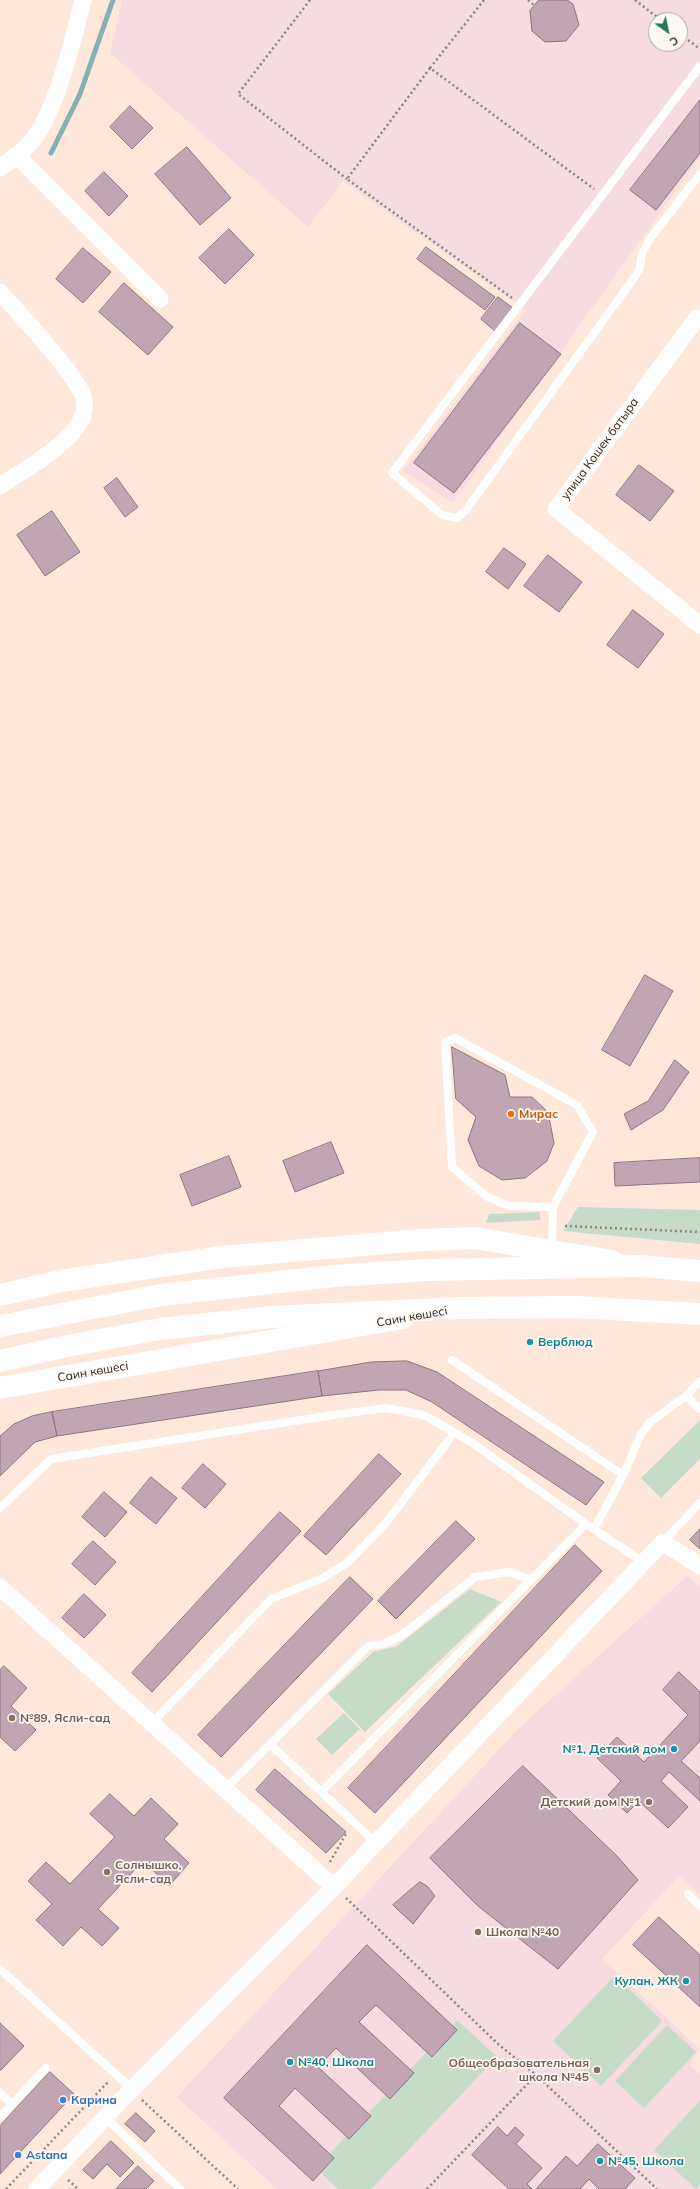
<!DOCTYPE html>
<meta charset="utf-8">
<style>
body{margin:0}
#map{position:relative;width:700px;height:2189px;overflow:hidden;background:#ffe8da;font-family:Mulish,sans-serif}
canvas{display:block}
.north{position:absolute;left:648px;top:12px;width:40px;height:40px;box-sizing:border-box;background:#fff9f5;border:1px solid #ada59f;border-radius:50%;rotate:147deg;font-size:11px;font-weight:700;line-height:16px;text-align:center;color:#31261f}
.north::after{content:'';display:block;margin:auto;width:14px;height:18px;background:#1e7d54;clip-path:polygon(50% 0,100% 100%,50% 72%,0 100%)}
</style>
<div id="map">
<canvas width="700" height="2189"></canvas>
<div class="north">С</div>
</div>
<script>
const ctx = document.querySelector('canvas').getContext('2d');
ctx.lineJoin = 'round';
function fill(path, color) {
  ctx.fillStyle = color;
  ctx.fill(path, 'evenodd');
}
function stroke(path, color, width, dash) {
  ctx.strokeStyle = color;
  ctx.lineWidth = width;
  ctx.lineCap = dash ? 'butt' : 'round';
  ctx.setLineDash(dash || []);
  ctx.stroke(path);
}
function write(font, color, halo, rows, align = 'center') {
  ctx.font = font + ' Mulish,sans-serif';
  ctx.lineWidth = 3.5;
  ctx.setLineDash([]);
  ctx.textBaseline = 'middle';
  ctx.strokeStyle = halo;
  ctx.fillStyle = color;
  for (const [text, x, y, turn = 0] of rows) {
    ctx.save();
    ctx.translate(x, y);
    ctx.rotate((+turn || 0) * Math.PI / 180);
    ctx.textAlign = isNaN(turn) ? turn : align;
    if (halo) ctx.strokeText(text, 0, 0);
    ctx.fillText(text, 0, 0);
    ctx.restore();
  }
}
const education = new Path2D(`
 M122 0H700V157L453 503 403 471 526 310 343 181 308 227 110 53ZM656 20H680V44H656Z
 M687 1576 700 1587V1895L679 1876 602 1959 700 2049 689 2064 700 2075V2189H277L177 2097 519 1728Z`);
const green = new Path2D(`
 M578 1207 700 1210V1244L563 1231Z
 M539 1212 541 1220 486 1223 489 1214Z
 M700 1420V1459L661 1498 641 1478Z
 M470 1589 501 1602 365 1732 328 1694 373 1652 397 1646Z
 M344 1713 360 1729 332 1755 316 1739Z
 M615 1975 662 2021 601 2086 553 2041Z
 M457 2020 497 2057 371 2189H338L316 2168Z
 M667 2025 696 2052 644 2108 615 2081Z
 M700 2101V2186L696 2189 654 2150Z`);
const stream = new Path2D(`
 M51 153 80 94 113 0`);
const building = new Path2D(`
 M539 0H567L573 4 579 25 566 41 545 42 532 31 530 11Z
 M700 100V153L656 210 630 190Z
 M130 106 153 128 132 149 110 127Z
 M187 147 231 198 200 225 155 174Z
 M104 172 128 196 109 216 85 191Z
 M229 229 254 255 225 284 199 258Z
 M426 247 495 297 485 310 417 259Z
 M83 248 111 272 83 303 56 279Z
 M124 283 173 327 148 355 99 312Z
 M498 297 513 308 496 332 481 319Z
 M520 323 561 354 454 493 414 463Z
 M639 465 674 491 650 521 616 495Z
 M117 478 138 507 125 517 104 488Z
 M52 511 80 552 45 576 17 535Z
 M504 548 526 564 508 589 486 572Z
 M548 555 582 582 559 612 524 586Z
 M633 610 664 634 638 668 607 645Z
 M645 975 673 991 630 1066 602 1050Z
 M452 1047 505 1075 510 1097H532L548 1112 554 1143 547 1161 525 1178 502 1180 479 1166 468 1140 476 1117 456 1099Z
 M675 1060 689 1072 663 1110 631 1130 624 1114 648 1101Z
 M331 1142 344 1173 295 1192 283 1161Z
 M229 1156 241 1187 192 1206 180 1175Z
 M700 1158V1182L615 1186 614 1163Z
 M407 1361 437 1372 604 1482 586 1505 432 1402 406 1390H379L322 1396 318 1371 371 1362Z
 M318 1371 322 1396 57 1436 52 1412Z
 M52 1412 57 1436 35 1442 0 1476V1436L14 1424 32 1416Z
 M379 1454 401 1474 326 1555 304 1536Z
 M203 1464 226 1484 205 1508 182 1488Z
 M151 1477 177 1498 156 1524 130 1503Z
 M104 1492 127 1512 105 1537 82 1517Z
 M280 1512 301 1531 152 1692 132 1673Z
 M456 1521 475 1539 396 1619 378 1601Z
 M700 1529V1549L690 1540Z
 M93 1541 116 1562 95 1585 72 1564Z
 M575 1545 602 1571 375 1813 348 1788Z
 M350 1577 373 1599 221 1757 198 1735Z
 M84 1594 106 1615 84 1638 62 1618Z
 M4 1666 27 1688 11 1706 36 1730 15 1751 0 1737V1670Z
 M679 1672 700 1692V1741L681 1761 700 1778V1801L669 1772 661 1781 688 1807 668 1828 639 1801 627 1813 608 1795 621 1781 597 1758 617 1737 644 1762 688 1715 663 1690Z
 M523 1766 617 1856 638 1880 558 1969 478 1906 430 1858Z
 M275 1769 346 1832 326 1853 256 1790Z
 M110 1794 134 1816 151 1798 178 1824 164 1839 189 1863 169 1886 143 1861 98 1909 119 1928 102 1946 81 1927 63 1946 36 1920 52 1904 28 1881 46 1862 70 1884 115 1837 90 1814Z
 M420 1882 427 1886 435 1896 413 1924 393 1905Z
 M659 1917 700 1955V2007L633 1945Z
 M367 1945 457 2030 432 2057 376 2005 359 2022 414 2073 390 2099 336 2048 318 2067 371 2116 349 2139 295 2088 279 2106 334 2158 313 2181 224 2098Z
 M0 2023 24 2046 1 2070H0Z
 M50 2072 74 2094 0 2174V2126Z
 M136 2113 155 2131 145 2142 125 2124Z
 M498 2127 507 2136 515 2127 524 2135 516 2144 542 2168 527 2184 532 2189H509L472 2155Z
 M111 2141 134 2163 120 2177 107 2164 93 2179 83 2170Z
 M598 2144 635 2178 625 2189H599L589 2179 580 2189H536L566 2156 577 2166Z
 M138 2166 154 2181 146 2189H116Z`);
const path = new Path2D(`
 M310 0 238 94 347 179
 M528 0 534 5
 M635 0 661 20
 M680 34 700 49
 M430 68 484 0
 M512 298 347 179 430 68 594 189
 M565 1226 700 1232
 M330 1862 347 1832
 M346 1898 498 2044 536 2075 657 2189
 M142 2100 238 2189
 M68 2180 78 2189
 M6 2189 108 2082
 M427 2189 536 2075`);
const lane = new Path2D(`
 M700 66 392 473 442 515 457 518 466 510 639 271 642 254 649 240 700 174
 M552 1250 553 1207 593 1132 577 1105 455 1038 445 1042 452 1167 486 1196 509 1206 553 1207
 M452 1360 623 1475
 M686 1396 700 1409
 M0 1508 51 1459 333 1415 386 1408 424 1415 471 1442 586 1524 643 1562
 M594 1529 623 1475 641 1434 649 1423 686 1396 700 1381
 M663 1542 700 1503
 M151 1724 271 1599 323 1578 347 1563 386 1523 454 1433
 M271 1745 376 1843
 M225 1789 368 1646 383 1644 401 1636 475 1577 509 1572 531 1580
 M321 1792 586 1524
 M688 1894 700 1906
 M0 1969 132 2089
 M0 2093 12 2104
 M0 2117 46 2068
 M105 2117 180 2189`);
const street = new Path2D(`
 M17 156 160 299
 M0 168C11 160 24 151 33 140 56 111 74 37 83 0
 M0 292C16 310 82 380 84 400 85 404 84 411 83 415 74 443 24 470 0 486
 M697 318 556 509 700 625
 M0 1587 334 1887
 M37 2189 132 2089 334 1887 663 1542 700 1566`);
const secondary = new Path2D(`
 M0 1295 61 1281 222 1257 421 1240 475 1238 612 1261
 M0 1388 403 1318`);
const primary = new Path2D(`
 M0 1326 161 1295 334 1276 426 1270 641 1266 700 1271
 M0 1361 67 1346 160 1329 271 1317 460 1308 575 1307 700 1314`);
const markers = [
 [511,1114,4,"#e8710a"],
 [530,1342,4,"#0f9aa8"],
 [12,1718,4,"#8d6e63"],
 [674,1749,4,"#0f9aa8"],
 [649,1802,4,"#8d6e63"],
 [107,1872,4,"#8d6e63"],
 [478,1932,4,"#8d6e63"],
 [686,1981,4,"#0f9aa8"],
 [290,2062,4,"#0f9aa8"],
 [597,2070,4,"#8d6e63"],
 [63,2100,4,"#3f7fe0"],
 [18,2155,4,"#3f7fe0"],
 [600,2161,4,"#0f9aa8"]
];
const streetNames = [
 ["улица Кошек батыра",600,449,-54],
 ["Саин көшесі",412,1317,-10],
 ["Саин көшесі",93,1372,-10]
];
const foodNames = [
 ["Мирас",519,1114]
];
const cultureNames = [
 ["Верблюд",538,1342],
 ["№1, Детский дом",666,1749,"right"],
 ["Кулан, ЖК",678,1981,"right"],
 ["№40, Школа",298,2062],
 ["№45, Школа",608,2161]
];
const educationNames = [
 ["№89, Ясли-сад",20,1718],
 ["Детский дом №1",641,1802,"right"],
 ["Солнышко,",115,1865],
 ["Ясли-сад",115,1879],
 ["Школа №40",486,1932],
 ["Общеобразовательная",589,2063,"right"],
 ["школа №45",589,2077,"right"]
];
const shopNames = [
 ["Карина",71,2100],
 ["Astana",26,2155]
];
fill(education, '#f6dbe0');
fill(green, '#c6dcc9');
stroke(stream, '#86b0b8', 5);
fill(building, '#c2a5b3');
stroke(building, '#8e727f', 1);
stroke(path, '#928277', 2.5, [2, 3]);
stroke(lane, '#fff', 8);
stroke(street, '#fff', 17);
stroke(secondary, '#fff', 22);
stroke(primary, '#fff', 22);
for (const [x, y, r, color] of markers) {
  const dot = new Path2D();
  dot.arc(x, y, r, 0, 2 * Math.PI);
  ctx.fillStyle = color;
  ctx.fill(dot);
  stroke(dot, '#fff9f5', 1.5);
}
write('12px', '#31261f', '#fff9f5', streetNames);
write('bold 12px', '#c56008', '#fff9f5', foodNames, 'left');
write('bold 12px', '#0d838f', '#fff9f5', cultureNames, 'left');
write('bold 12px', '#785e54', '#fff9f5', educationNames, 'left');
write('bold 12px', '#366cbe', '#fff9f5', shopNames, 'left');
</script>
